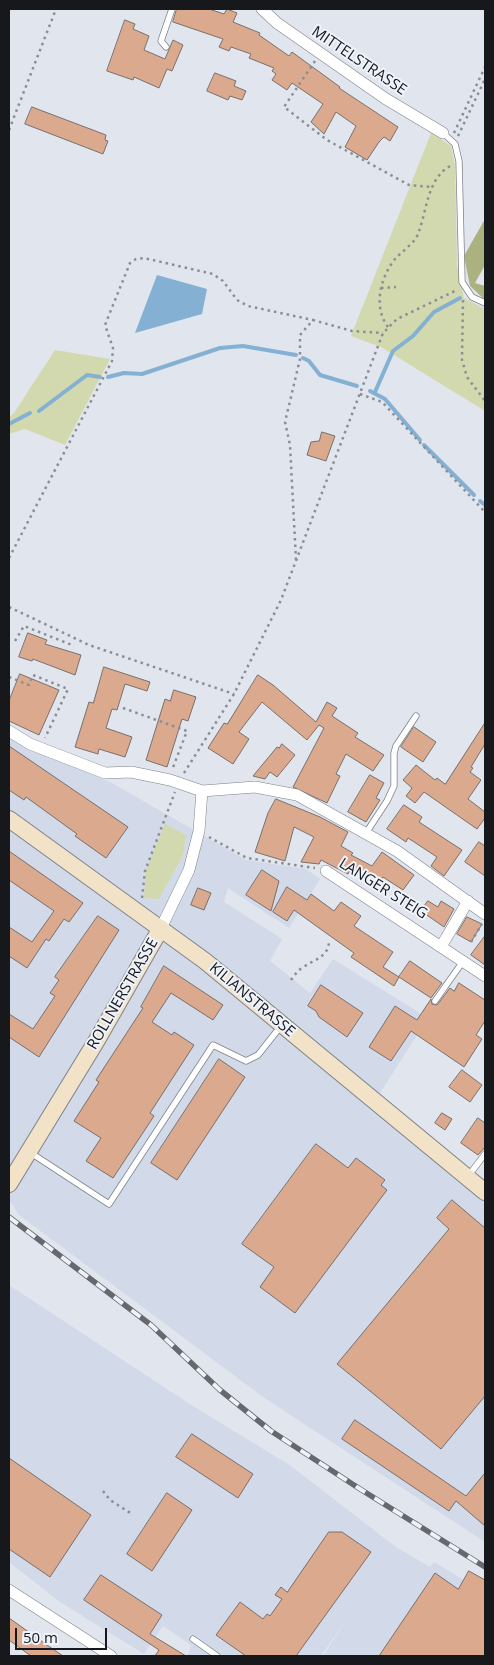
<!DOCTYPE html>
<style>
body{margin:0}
#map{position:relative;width:494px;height:1665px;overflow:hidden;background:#e1e5ed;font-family:"Open Sans",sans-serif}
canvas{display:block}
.frame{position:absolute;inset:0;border:10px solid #17181b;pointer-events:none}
.scale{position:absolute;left:15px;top:1628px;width:92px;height:22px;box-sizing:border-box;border:2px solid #17181b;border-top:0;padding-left:6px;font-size:15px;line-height:18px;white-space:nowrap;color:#17181b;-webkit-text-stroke:4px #eef2fa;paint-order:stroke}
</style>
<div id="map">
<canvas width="494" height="1665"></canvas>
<div class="frame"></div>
<div class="scale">50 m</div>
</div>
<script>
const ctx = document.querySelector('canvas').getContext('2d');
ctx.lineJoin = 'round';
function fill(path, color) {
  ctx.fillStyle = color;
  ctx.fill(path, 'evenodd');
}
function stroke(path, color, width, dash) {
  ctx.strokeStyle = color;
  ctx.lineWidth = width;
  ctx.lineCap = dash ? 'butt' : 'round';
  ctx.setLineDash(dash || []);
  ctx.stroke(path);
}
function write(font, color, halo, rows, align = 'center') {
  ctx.font = font + ' "Open Sans",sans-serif';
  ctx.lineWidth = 4;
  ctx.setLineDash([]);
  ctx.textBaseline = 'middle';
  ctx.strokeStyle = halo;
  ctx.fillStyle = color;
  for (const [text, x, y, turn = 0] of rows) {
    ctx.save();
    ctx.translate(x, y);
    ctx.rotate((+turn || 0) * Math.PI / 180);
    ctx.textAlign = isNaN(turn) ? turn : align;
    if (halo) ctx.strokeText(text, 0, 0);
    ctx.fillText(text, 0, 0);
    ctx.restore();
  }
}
const built = new Path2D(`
 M9 738 112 783 246 860 306 869 320 879 289 928 228 888 224 902 282 939 270 961 310 993 333 959 428 1018 378 1096 485 1190V1542L266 1399 19 1215 9 1200Z
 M9 1285 188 1403 291 1466 396 1547 430 1567 434 1562 464 1580 413 1656H323L347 1619 321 1656H188L191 1645 163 1626 144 1654 60 1602 9 1562Z`);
const green = new Path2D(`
 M431 133 451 146 455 166 457 266 464 298 485 309V411L381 347 351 336Z
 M55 350 110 359 65 445 25 429 9 434V417L14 413Z
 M165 824 186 835 183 855 159 899 144 898 146 870Z`);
const forest = new Path2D(`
 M485 219V265L475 283 485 286V300L470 286 464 256Z`);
const water = new Path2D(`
 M157 275 207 289 202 314 135 333Z`);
const stream = new Path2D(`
 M303 358 309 361 320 375 357 386
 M108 377 124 373 142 374 220 348 243 346 296 355
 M370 391 385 399 420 440
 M375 392 393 351 413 336 434 312 460 298
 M39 411 87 375 100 377
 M9 424 30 413
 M424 445 474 495
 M480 501 485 505`);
const building = new Path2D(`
 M177 9H209L224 14 227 9 237 13 233 22 260 33 259 35 289 56 292 52 340 87 339 88 398 127 390 141 384 137 379 142 367 160 345 147 356 126 336 112 324 134 311 122 323 104 292 83 287 90 272 80 276 74 272 71 274 68 249 58 251 54 231 47 229 51 219 47 223 39 173 22Z
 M125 20 135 24 133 29 149 36 144 50 165 59 173 40 183 45 172 71 167 69 159 88 134 77 133 80 107 71Z
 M215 73 236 81 234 86 246 91 242 100 230 96 228 100 207 91Z
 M32 107 106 135 105 140 108 141 103 154 25 124Z
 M322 432 335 436 326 461 307 455 311 442 319 441Z
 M28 633 47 640 45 644 81 655 75 675 33 659 32 661 19 657Z
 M104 667 150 682 147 691 125 684 117 710 112 709 106 728 132 737 125 757 99 749 98 754 75 747 89 702 93 703Z
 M20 674 59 690 39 735 9 721V701Z
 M258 675 273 685 316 722 327 702 337 708 332 716 358 733 355 737 384 755 373 771 346 754 336 774 340 776 327 803 293 787 324 728 319 725 307 740 262 702 239 732 249 739 233 764 208 748 224 723 227 724Z
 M174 690 196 697 188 721 182 719 167 767 146 760 165 699 170 701Z
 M485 723V744L471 767 473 768 470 772 481 780 468 799 485 812V818L477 829 424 792 415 803 406 796 412 788 403 780 416 765 435 780 437 778 445 784Z
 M414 727 436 742 423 762 401 747Z
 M282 744 295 755 277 777 270 772 265 779 253 776 277 747 279 748Z
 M9 746 128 827 106 858 75 836 77 834 26 797 24 800 9 790Z
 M370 775 384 783 376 798 380 800 366 822 348 812Z
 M276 799 320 817 348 832 341 846 353 853 351 855 372 866 382 852 414 875 403 890 383 877 378 885 352 867 348 874 321 860 319 864 301 862 314 837 294 827 285 861 255 852 268 813Z
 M404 805 422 817 419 822 462 850 444 876 431 866 437 857 408 838 406 842 387 829Z
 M479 842 485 846V876L465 862Z
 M9 851 83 903 69 922 64 919 49 941 46 939 27 968 9 956V927L32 942 54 911 9 880Z
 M262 870 279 881 271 911 246 895Z
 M287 887 307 900 311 894 334 911 341 902 361 916 354 926 393 952 383 967 399 977 394 986 351 957 354 953 294 910 287 921 273 912Z
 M198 888 211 893 204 910 191 905Z
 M428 901 438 907 441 901 454 909 444 927 421 911Z
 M98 916 119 930 39 1057 9 1037V1014L33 1029 55 996 50 993 59 980 55 977Z
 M467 917 482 924 471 942 457 934Z
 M485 936V965L471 955Z
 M410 961 442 983 431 998 399 977Z
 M164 966 223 1005 213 1020 171 993 152 1022 172 1035 174 1032 194 1045 150 1113 154 1116 113 1178 86 1161 101 1138 74 1121 99 1082 96 1080 143 1008 141 1007Z
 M459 983 485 1000V1021L476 1035 482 1039 464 1067 411 1031 391 1061 369 1047 395 1006 417 1020 431 999 432 1004 437 1005 450 988 454 991Z
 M321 985 363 1013 347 1037 319 1017 316 1011 308 1006Z
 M219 1059 245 1077 177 1180 151 1163Z
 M462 1070 482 1085 470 1102 449 1087Z
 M442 1113 452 1119 445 1130 435 1123Z
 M478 1118 485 1123V1147L478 1155 461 1143Z
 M316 1144 348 1168 356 1158 385 1180 381 1185 387 1190 295 1313 260 1287 274 1267 242 1244Z
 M452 1200 485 1228V1396L441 1449 337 1364 449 1229 437 1218Z
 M355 1420 466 1496 485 1473V1526L456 1501 449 1511 342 1439Z
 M192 1434 253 1474 238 1498 176 1457Z
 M9 1458 91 1515 50 1577 9 1549Z
 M167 1493 192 1510 152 1571 127 1554Z
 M329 1532H342L371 1552 296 1656H246L216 1635 240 1602 263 1619 267 1614 270 1616 282 1599 275 1595 281 1587 287 1592Z
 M469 1571 485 1580V1656H379L435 1573 458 1589Z
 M101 1575 162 1615 150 1634 186 1656H155L159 1650 84 1600Z
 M9 1618 47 1645 63 1656H31L9 1640Z`);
const path = new Path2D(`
 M315 61 284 107 327 140 409 185 432 187
 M9 130 56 9
 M454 133 485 67
 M458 136 485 79
 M381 288 396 287
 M463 300 462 360 467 377 485 401
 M388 327C373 307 380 278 395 259 402 251 414 244 418 234 427 211 427 179 450 166
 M360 394 382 402 485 512
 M9 558 112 361 113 348 105 325 130 263 136 259 144 258 213 274 223 281 237 300 248 306 313 320
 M296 560 290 445 285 422 300 359V335L313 320 352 331 383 333
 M9 607 89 645 234 694
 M15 641 24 626 72 645
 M9 677 29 685 33 675 68 689 45 738
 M123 708 187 731 172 770
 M184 773 234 694 281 600 383 333 397 319 457 290
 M209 837 247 858 315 868
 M142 898 145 871 175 792
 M471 942 482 924
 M291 980C294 976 297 971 302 968 314 959 329 958 329 940
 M103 1491 110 1500 132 1514`);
const lane = new Path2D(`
 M166 47 161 41 172 9
 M443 133 455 144 459 161 462 282 472 297 485 303
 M366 833 387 801 394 786V753L396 746 416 716
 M435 1001 464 960
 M31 1153 109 1204 213 1045 246 1061 258 1055 281 1026
 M469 1175 485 1154
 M193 1639 217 1656`);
const street = new Path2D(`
 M262 9 277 23 386 99 443 133
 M9 731 30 744 105 773 131 772 170 780 202 791 255 787 297 795 397 851 485 914
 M326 871 485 976
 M161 928 189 870 199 831 202 791
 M442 945 468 901
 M9 1590 111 1656`);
const secondary = new Path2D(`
 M9 819 205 961 485 1192
 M9 1184 97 1040 161 928`);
const rail = new Path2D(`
 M9 1217 151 1325 220 1390 271 1431 360 1489 485 1567`);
const streetNames = [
 ["MITTELSTRASSE",359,61,34],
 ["LANGER STEIG",383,889,32],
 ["ROLLNERSTRASSE",123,994,-60],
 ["KILIANSTRASSE",252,1000,40]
];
fill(built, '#d2d9e8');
fill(green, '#d3d9ae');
fill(forest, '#abb280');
fill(water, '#84b1d3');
stroke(stream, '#84b1d3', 4);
fill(building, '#daa98e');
stroke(building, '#78706c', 1);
stroke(lane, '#7e8289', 7);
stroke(street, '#7e8289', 12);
stroke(secondary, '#7e8289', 18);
stroke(path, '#8b8e94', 2.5, [2.5, 4]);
stroke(lane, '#fff', 5.5);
stroke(street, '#fff', 11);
stroke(secondary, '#f2e2c7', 16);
stroke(rail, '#66686d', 5.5);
stroke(rail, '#eef2fa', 4, [11]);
write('15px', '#17181b', '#eef2fa', streetNames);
</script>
